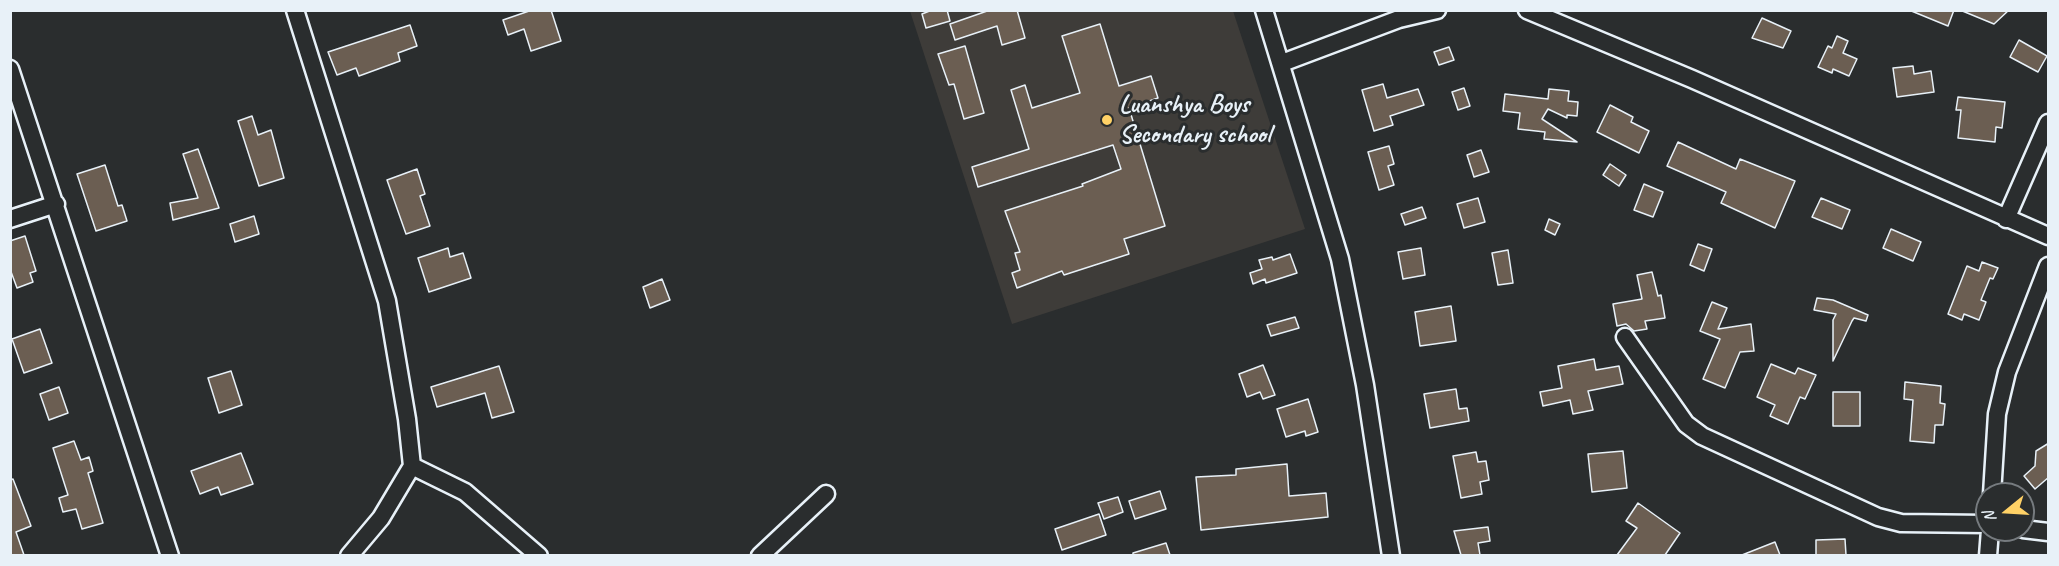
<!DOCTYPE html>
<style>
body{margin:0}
#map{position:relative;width:2059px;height:566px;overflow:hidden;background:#2a2d2e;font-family:Caveat,sans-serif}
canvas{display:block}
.frame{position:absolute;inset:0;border:12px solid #e8f1f8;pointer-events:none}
.north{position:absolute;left:1975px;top:482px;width:60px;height:60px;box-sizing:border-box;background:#2a2d2e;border:2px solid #767b7f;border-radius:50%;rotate:252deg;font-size:16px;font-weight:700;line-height:24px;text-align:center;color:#e8f1f8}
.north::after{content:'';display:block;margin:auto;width:21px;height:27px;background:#ffd166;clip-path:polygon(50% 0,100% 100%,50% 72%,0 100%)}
</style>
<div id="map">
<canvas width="2059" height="566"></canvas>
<div class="frame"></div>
<div class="north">N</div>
</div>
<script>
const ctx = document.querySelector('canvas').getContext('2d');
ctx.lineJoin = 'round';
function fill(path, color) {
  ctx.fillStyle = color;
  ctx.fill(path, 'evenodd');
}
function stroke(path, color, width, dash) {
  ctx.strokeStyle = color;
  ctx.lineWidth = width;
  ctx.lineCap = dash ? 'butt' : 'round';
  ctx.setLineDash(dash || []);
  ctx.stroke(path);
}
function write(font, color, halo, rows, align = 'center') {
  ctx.font = font + ' Caveat,sans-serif';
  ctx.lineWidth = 6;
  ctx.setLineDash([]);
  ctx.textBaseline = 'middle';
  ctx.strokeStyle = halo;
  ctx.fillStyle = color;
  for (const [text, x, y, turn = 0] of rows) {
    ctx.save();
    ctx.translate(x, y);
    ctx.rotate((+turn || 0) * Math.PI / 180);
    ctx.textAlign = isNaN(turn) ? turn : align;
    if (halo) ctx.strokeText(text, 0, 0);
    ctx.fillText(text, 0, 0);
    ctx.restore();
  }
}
const built = new Path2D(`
 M910 11H1233L1305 229 1012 324Z`);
const building = new Path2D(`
 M532 10H551L561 41 531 51 524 29 508 35 503 20Z
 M932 10H947L950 21 926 28 922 14Z
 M990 10H1017L1025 38 1002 45 997 26 955 40 950 24Z
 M1909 10H1954L1948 26Z
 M1960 10H2009L1994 24Z
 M1762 18 1791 31 1783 48 1752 38Z
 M1100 24 1119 86 1151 76 1158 98 1129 108 1165 226 1124 239 1129 254 1064 275 1062 271 1017 288 1012 273 1020 270 1015 253 1020 252 1005 211 1083 186 1082 184 1121 169 1113 145 978 187 972 167 1029 149 1011 90 1025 85 1032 108 1080 93 1062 36Z
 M410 25 417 46 398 53 400 61 359 76 356 68 337 75 328 52Z
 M1837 36 1848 41 1843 53 1857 59 1849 76 1833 69 1832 73 1818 67 1828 46 1832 48Z
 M2019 40 2047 56 2038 72 2010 57Z
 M965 46 984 113 964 119 954 84 949 85 938 54Z
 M1449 47 1454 60 1439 65 1434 52Z
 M1913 66 1914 74 1931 71 1934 92 1897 97 1893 68Z
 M1383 84 1387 98 1418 89 1424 105 1390 116 1393 125 1374 131 1362 90Z
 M1464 88 1470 106 1458 110 1452 92Z
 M1549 89 1569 91 1568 101 1578 102 1577 116 1567 115V118L1548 109 1542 119 1577 142 1544 139 1545 132 1518 129 1520 113 1503 111 1505 94 1548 99Z
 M1958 97 2005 102 2002 128 1996 127 1995 142 1958 138 1961 110H1956Z
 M1610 105 1633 117 1631 122 1649 131 1639 153 1597 132Z
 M252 116 258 135 271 130 284 178 259 186 238 121Z
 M1678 142 1736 169 1740 159 1795 181 1775 228 1721 203 1726 192 1667 166Z
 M1389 146 1394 164 1388 166 1394 185 1379 190 1368 152Z
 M198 149 219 208 173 220 170 203 198 198 183 154Z
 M1481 150 1489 172 1474 177 1467 155Z
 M1610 164 1626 175 1619 186 1603 175Z
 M105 165 118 206 122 205 127 221 96 231 77 174Z
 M417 169 425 194 420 196 430 226 406 234 387 180Z
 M1644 184 1663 192 1653 217 1634 210Z
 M1478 198 1485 222 1464 228 1457 204Z
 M1821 198 1850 210 1842 229 1812 217Z
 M1422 207 1426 218 1405 225 1401 214Z
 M254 216 259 234 235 242 230 224Z
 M1549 219 1560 224 1555 235 1545 230Z
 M1891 229 1921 242 1913 261 1883 248Z
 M25 236 36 271 30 273 33 282 17 288 10 269V241Z
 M1698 244 1712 249 1704 271 1690 265Z
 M448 248 450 257 463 253 471 278 429 292 418 258Z
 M1421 248 1425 275 1403 279 1398 252Z
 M1508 250 1513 283 1498 285 1492 253Z
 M1290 254 1297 273 1266 283 1265 279 1253 284 1250 273 1262 269 1259 260 1272 257 1273 260Z
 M1982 262 1998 268 1993 279 1990 278 1981 300 1986 302 1979 320 1964 314 1962 320 1948 314 1967 266 1979 271Z
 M1652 272 1658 296 1661 295 1665 318 1645 321 1647 329 1634 331 1626 324 1617 326 1613 304 1642 299 1637 275Z
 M662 279 670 300 650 308 643 287Z
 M1817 298 1833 300 1868 315 1866 321 1854 318 1852 321 1833 361V320L1836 314 1814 310Z
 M1712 302 1727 308 1718 329 1751 324 1754 351 1740 352 1725 388 1703 379 1720 339 1700 331Z
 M1451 306 1456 341 1420 346 1415 312Z
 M1295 317 1299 328 1271 336 1267 325Z
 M40 329 52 363 24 373 12 339Z
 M1594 359 1596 370 1619 366 1623 384 1588 391 1593 410 1573 414 1570 400 1543 406 1540 392 1562 388 1558 366Z
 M1771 364 1795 374 1798 368 1816 375 1805 399 1800 397 1788 424 1770 416 1775 405 1757 397Z
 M1263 365 1275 395 1263 399 1260 392 1247 397 1239 374Z
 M499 366 514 412 492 418 485 393 437 407 431 387Z
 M231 371 242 405 219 413 208 378Z
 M1905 382 1941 386 1940 403 1945 404 1943 425H1935L1934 443 1910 441 1913 400 1904 399Z
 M59 387 68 413 49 420 40 394Z
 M1456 389 1459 409 1467 408 1469 421 1430 428 1424 394Z
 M1833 392H1860V426H1833Z
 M1308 399 1318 432 1306 436 1305 431 1286 437 1277 409Z
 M74 441 81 460 89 457 93 471 88 473 103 523 82 529 76 509 63 512 59 498 68 495 53 448Z
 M2049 443V477L2035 489 2024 476 2035 466 2036 451Z
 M1623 451 1627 488 1592 492 1588 454Z
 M1476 452 1478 462 1486 461 1489 480 1480 482 1482 494 1461 498 1453 456Z
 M241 453 253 484 221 495 218 487 200 494 191 471Z
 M1287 464 1289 496 1326 493 1328 517 1201 530 1196 477 1236 475V469Z
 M13 479 31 526 16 532 24 555H10V480Z
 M1160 491 1166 509 1135 519 1129 501Z
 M1118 497 1123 512 1104 519 1098 503Z
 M1638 503 1680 533 1665 555H1617L1637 528 1626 521Z
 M1099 514 1106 535 1062 550 1055 529Z
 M1488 527 1490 541 1478 543 1480 555H1461L1454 531Z
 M1845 539 1846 555H1816V540Z
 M1775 542 1780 555H1742Z
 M1166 543 1170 555H1133V553Z`);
const minor = new Path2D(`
 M295 10 387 301 407 419 412 466 465 492 539 556
 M1264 10 1340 259 1365 385 1391 556
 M1527 10 1692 79 2048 236
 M1282 63 1399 19 1437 10
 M10 69 170 556
 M10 219 56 204
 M2006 219 2048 123
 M1625 337 1686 424 1702 436 1878 517 1901 523 1987 524
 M1992 494 1997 414 2007 372 2048 266
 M2023 529 2048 532
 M349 556 381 518 412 466
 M760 556 826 494
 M1988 556 1990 530`);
const markers = [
 [1107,120,6,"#ffd166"]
];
const poiNames = [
 ["Luanshya Boys",1119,105],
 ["Secondary school",1119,135]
];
fill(built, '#3e3c39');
fill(building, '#6b5e52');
stroke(building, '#e8f1f8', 1.5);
stroke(minor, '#e8f1f8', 21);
stroke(minor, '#2a2d2e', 16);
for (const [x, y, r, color] of markers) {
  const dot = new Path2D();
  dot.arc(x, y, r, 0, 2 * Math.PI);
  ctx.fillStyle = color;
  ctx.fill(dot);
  stroke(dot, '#2a2d2e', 2);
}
write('bold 26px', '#e8f1f8', '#2a2d2e', poiNames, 'left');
</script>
